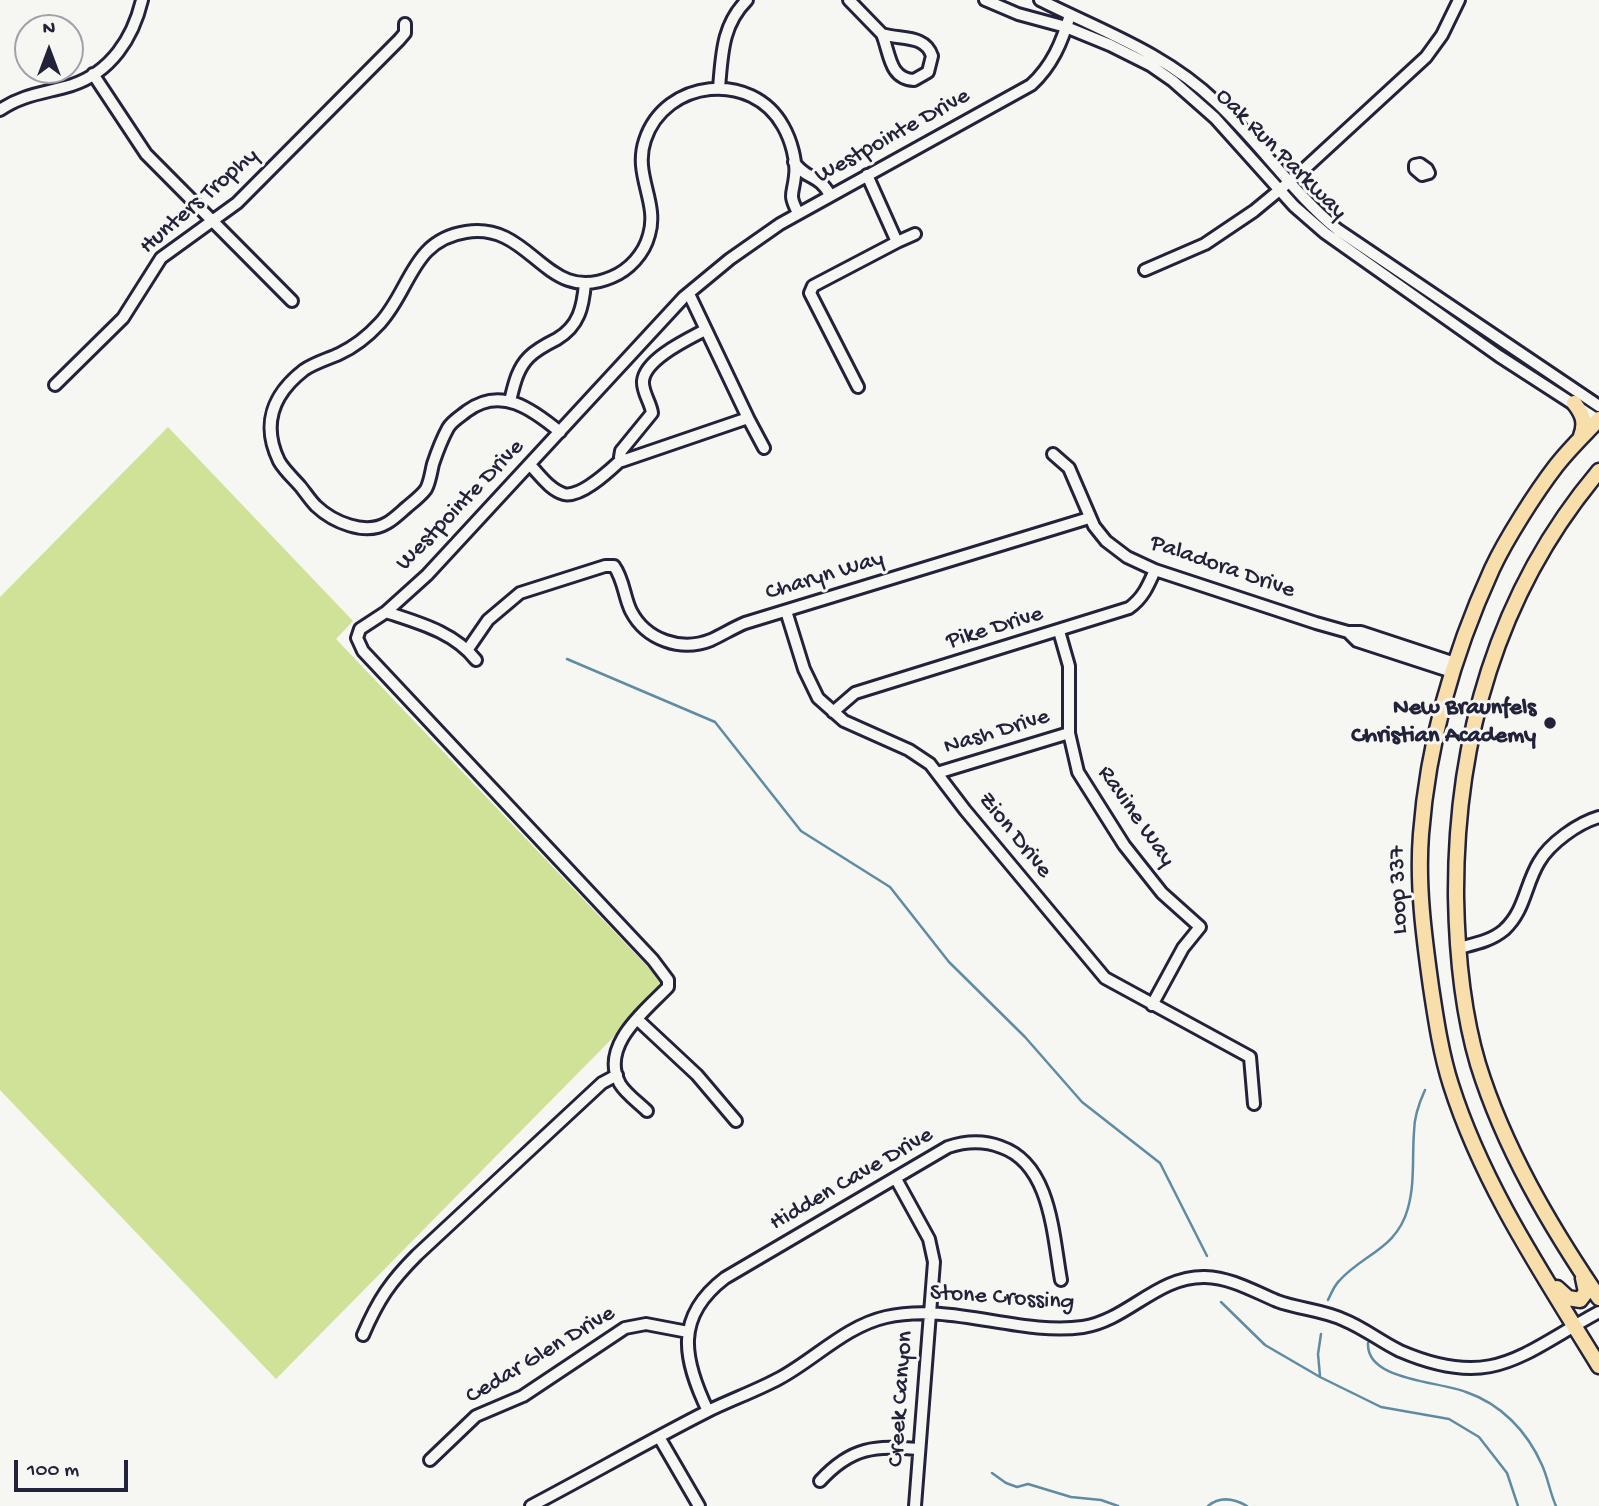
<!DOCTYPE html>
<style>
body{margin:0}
#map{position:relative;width:1599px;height:1506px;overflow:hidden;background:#f6f6f2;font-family:"Gochi Hand",sans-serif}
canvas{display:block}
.north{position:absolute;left:14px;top:14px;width:70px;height:70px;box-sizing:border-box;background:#f6f6f2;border:2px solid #a1a1a9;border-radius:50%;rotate:0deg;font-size:19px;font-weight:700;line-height:28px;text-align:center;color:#22223b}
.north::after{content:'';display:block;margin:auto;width:24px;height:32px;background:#22223b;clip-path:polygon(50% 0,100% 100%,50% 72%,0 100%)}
.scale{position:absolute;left:14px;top:1460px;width:114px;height:32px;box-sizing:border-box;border:4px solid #22223b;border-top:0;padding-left:9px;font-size:21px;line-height:24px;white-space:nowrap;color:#22223b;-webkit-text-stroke:5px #f6f6f2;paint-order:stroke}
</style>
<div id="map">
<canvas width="1599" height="1506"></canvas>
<div class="north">N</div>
<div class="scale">100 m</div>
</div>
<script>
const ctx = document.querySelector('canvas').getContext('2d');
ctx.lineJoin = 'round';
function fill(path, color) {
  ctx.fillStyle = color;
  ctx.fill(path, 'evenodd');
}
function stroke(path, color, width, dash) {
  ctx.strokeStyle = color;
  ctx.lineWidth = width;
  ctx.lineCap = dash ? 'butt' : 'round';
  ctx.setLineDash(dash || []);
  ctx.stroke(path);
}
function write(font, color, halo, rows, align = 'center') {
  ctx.font = font + ' "Gochi Hand",sans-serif';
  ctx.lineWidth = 6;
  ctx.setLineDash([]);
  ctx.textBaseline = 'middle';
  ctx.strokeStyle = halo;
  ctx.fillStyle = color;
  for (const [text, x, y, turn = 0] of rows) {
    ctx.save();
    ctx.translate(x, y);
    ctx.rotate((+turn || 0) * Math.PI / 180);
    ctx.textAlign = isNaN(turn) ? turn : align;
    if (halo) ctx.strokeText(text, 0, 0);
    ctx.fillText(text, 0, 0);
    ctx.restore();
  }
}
const green = new Path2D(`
 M168 427 353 621 336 639 665 985 276 1379 0 1090V597Z`);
const stream = new Path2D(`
 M567 659 715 722 801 831 890 887 949 962 1025 1037 1082 1102 1160 1163 1207 1256
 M1328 1300C1331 1294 1334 1286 1339 1281 1363 1254 1397 1249 1408 1208 1415 1183 1412 1157 1414 1132 1414 1117 1419 1103 1425 1090
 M1221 1302 1265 1345 1320 1377 1381 1407 1449 1419 1479 1437 1507 1473 1518 1506
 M1368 1343C1366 1381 1439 1381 1466 1392 1501 1404 1527 1431 1542 1465 1548 1478 1550 1493 1556 1506
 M1320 1376 1318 1354 1321 1334
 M992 1473 1006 1483 1017 1487 1028 1484 1071 1497 1101 1500 1118 1506
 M1208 1506C1220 1496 1233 1498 1247 1506`);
const minor = new Path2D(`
 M849 0 882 34
 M985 0 1018 14 1066 27 1110 45 1150 65 1173 81 1215 118 1294 206 1325 233 1499 356 1598 420
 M1040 0C1102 31 1165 53 1216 102 1259 142 1293 193 1338 230L1599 406
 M882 34C900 40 925 34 932 56L928 72 914 80C889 79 890 53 882 34Z
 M93 74 146 154 292 301
 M719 88C722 54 722 25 747 0
 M0 110C23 94 46 93 72 85 111 72 133 38 142 0
 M794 162C806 180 819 174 830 195
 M1420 164 1427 169 1429 173 1422 175 1415 169V165Z
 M867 175 897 242 915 234
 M1145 270 1205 244 1254 211 1300 173 1426 57 1442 35 1459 0
 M689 294 748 418 622 461 620 457 621 451 652 413C651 403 642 392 643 381 645 359 688 339 705 330
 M55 385 123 318 161 258 237 203 399 40 405 33V24
 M858 387 810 293 813 286 897 242
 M510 401C514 385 517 369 529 357 537 349 547 344 557 339 579 326 583 307 585 283
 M748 418 764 448
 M560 432C532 409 501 386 467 411 461 416 452 421 448 428 442 439 437 452 433 464 431 472 430 482 426 489 422 495 413 502 407 507 401 512 394 519 387 523 365 536 333 522 316 506 310 500 305 492 300 486 293 478 284 470 279 461 261 424 273 394 304 370 314 363 328 359 339 354 354 347 369 335 380 323 411 289 412 240 466 232 532 221 545 306 612 277 629 270 644 254 649 235 659 202 633 175 645 140 665 79 752 70 783 126 791 140 797 161 795 176 793 196 788 193 798 213
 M1053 454 1069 468 1094 526 1106 541 1127 557 1155 570 1316 623 1348 632H1361L1455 663
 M530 465C540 475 550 490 564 494 581 498 609 471 621 460
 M786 611 804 669 818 698 844 721 909 750 930 764 965 810 1105 978 1250 1057 1254 1104
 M386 612C419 623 454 632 476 660
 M1059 631 1069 666V733L1078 772 1124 845 1162 893 1200 927 1183 948 1152 1005
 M1348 632 1357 641 1452 672
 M468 649 488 620 520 593 605 566H614C624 580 624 597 631 611 646 640 681 652 711 640 722 635 733 628 745 623L1089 518
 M833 712 855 693 1129 608C1143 598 1148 586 1155 570
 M937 773 1069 733
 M1459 948C1474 944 1491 941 1504 930 1525 911 1525 885 1539 862 1550 843 1578 823 1599 817
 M637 1019 697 1075 736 1121
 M647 1111C639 1103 626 1094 620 1084 599 1046 645 1011 668 987V980L653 960 363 651 357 638 360 629 386 612 427 575 684 297 730 259 780 224 1031 85C1052 66 1062 42 1070 15
 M896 1179 929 1239 934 1262 915 1506
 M363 1335C378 1300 390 1282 417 1255L602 1083 617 1075
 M708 1411C683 1359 674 1317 725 1278L948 1147C966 1141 983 1140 1001 1147 1051 1164 1053 1236 1061 1280
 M659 1437 699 1506
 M430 1460 476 1416 523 1396 625 1328 646 1324 688 1332
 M820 1481C852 1446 875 1446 919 1449
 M531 1506C590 1475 647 1442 706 1412 730 1400 756 1391 780 1378 815 1359 846 1326 886 1317 950 1302 1020 1336 1083 1327 1128 1320 1157 1276 1205 1277 1232 1278 1253 1291 1277 1301 1298 1309 1323 1310 1344 1320 1364 1328 1381 1342 1400 1351 1493 1391 1521 1354 1599 1312`);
const major = new Path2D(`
 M1574 403C1583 414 1586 423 1581 436
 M1599 419C1585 434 1569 449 1556 466 1536 492 1506 539 1492 569 1454 652 1428 743 1421 834 1417 885 1424 937 1431 987 1436 1020 1441 1054 1451 1085 1483 1186 1544 1276 1599 1366
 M1599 471C1497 592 1455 741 1456 897 1457 953 1462 1010 1478 1064 1504 1148 1550 1226 1599 1298
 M1557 1288 1568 1298 1580 1300 1586 1292 1583 1278`);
const markers = [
 [1550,723,7,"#22223b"]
];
const streetNames = [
 ["Westpointe Drive",893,137,-29],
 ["Oak Run Parkway",1280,155,45],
 ["Hunters Trophy",200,202,-41],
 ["Westpointe Drive",461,506,-46],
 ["Paladora Drive",1222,568,19],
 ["Charyn Way",825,577,-17],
 ["Pike Drive",995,629,-17],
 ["Nash Drive",997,733,-17],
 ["Ravine Way",1135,817,55],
 ["Zion Drive",1014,836,51],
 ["Loop 337",1400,890,-92],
 ["Hidden Cave Drive",852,1180,-30],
 ["Stone Crossing",1002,1299,4],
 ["Cedar Glen Drive",541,1356,-31],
 ["Creek Canyon",902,1399,-86]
];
const poiNames = [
 ["New Braunfels",1536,709],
 ["Christian Academy",1536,737]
];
fill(green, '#cfe297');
stroke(stream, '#5f8ba3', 2.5);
stroke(minor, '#22223b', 16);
stroke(major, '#22223b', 19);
stroke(minor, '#f6f6f2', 10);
stroke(major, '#f8deab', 14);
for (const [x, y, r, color] of markers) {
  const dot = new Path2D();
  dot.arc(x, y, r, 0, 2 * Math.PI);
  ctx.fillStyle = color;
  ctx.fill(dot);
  stroke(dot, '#f6f6f2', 2.5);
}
write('24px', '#22223b', '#f6f6f2', streetNames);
write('bold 24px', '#22223b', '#f6f6f2', poiNames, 'right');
</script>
